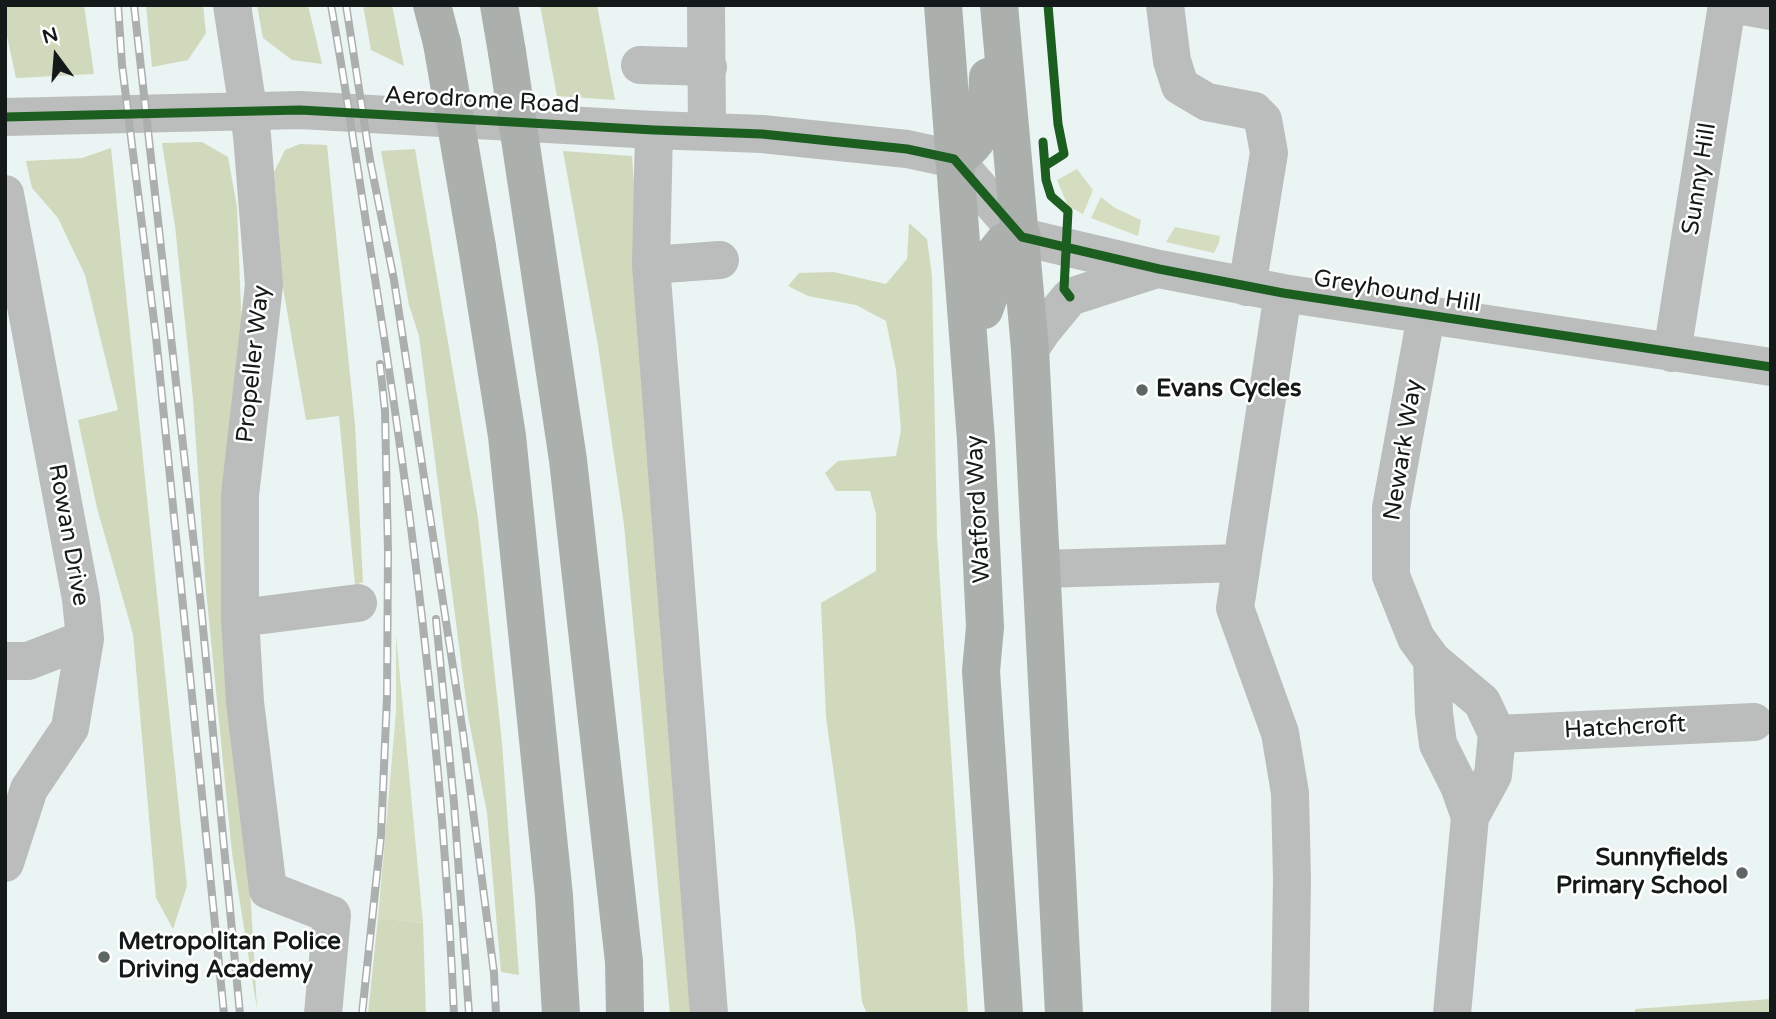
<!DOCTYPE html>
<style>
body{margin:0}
#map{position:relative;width:1776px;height:1019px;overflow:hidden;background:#eaf4f2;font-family:"Varela Round",sans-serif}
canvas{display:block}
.frame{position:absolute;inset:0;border:7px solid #131a19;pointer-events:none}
.north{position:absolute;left:21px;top:21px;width:70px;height:70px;-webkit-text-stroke:5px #fff;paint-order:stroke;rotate:344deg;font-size:19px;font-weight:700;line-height:28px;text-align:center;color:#131a19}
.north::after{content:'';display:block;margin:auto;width:24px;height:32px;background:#131a19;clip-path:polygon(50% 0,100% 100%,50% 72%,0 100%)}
</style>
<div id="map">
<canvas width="1776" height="1019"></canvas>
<div class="frame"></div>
<div class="north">N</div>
</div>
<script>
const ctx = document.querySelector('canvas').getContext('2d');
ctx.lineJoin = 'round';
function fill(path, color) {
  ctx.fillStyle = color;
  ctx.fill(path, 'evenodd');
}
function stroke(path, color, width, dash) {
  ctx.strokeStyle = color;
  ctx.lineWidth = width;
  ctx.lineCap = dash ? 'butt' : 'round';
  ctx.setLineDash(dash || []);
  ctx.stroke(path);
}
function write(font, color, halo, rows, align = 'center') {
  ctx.font = font + ' "Varela Round",sans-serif';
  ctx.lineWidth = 5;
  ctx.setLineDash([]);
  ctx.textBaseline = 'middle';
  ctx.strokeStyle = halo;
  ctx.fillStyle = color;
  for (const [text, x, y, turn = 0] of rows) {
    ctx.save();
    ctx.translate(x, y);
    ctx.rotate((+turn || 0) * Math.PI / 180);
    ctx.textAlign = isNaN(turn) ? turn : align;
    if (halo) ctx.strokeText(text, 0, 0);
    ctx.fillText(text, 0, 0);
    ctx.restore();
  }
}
const green = new Path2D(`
 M1077 169 1093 190 1083 214 1068 206 1057 180Z
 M1101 197 1115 208 1141 220 1138 236 1091 218Z
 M1175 227 1220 236 1219 243 1214 253 1166 242Z
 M396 634 423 923 378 918 396 712Z`);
const forest = new Path2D(`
 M5 5H84L94 74 16 78 5 27Z
 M146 5H203L206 33 188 60 152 67Z
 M257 5H308L322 64 292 60 263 38Z
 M363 5H392L404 66 371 50Z
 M540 5H597L615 100 557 96Z
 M202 142 228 157 237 207 244 384 234 611 257 1009 232 853 206 590 193 399 175 226 162 143Z
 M300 144 327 145 355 425 363 582 355 585 339 416 306 420 282 282 274 172 285 150Z
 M111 148 187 886 173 929 156 898 133 634 97 508 78 420 118 410 85 275 58 218 32 188 26 161 82 158Z
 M415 149 478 518 502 743 519 975 501 972 487 813 468 716 419 336 409 305 381 151Z
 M563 151 632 156 698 1014H670L624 525 598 346Z
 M909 223 927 239 932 276 937 536 968 1014H867L862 1002 855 927 826 717 821 603 876 571V514L870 491H836L825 473 838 461 896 456 901 430 896 370 886 321 856 305 808 296 788 286 799 273 834 272 886 284 907 259Z
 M378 918 423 923 426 1014H368Z
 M1771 999V1014H1635V1009Z`);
const minor = new Path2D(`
 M232 5 252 135 264 285 240 495V618L245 702 268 890 332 915 323 1014
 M706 5 707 131
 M1165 5 1172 61 1180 86 1207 102 1254 111 1263 120 1269 153 1247 287
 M1738 5 1771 11
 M640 65 708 67
 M5 117 300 110 654 130 762 134 907 149 954 159 1022 237 1159 269 1283 293 1771 367
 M654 130 651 265 709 1014
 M5 194 81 599 85 639 70 728 29 789 5 863
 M651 265 720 260
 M1283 293 1235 608 1280 733 1290 793 1292 879 1290 1014
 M1426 316 1391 508V576L1416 638 1432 660 1482 702 1497 734 1493 775 1470 817 1452 1014
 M1030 349 1042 331 1070 297 1157 269
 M1672 353 1727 5
 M1042 569 1241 563
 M240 618 358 603
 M1432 660 1434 713 1438 744 1459 786 1470 817
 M5 661H28L85 639
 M1497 734 1754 722`);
const highway = new Path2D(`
 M432 5 442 43
 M499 5 507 52
 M943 5 976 440 985 627 981 671 1004 1014
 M999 5 1030 349 1064 1014
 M954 159C989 141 987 112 988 77
 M535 239 568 460 624 962 625 1014
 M477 247 507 436 554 896 561 1014
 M984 310 989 296 987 263 1004 242 1022 237`);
const rail = new Path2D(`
 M118 5 122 65 156 337 224 1014
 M134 5 201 607 240 1014
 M331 5C345 82 356 159 368 235 410 493 443 752 454 1014
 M346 5 370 160 394 280 463 733 494 973 496 1014
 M436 619 454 803 469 1014
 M362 1014 381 836 387 697 388 552 385 411 380 364`);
const highwayBridge = new Path2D(`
 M442 43 477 247
 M507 52 535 239`);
const cycleway = new Path2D(`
 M5 117 300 110 654 130 762 134 907 149 954 159 1022 237 1159 269 1283 293 1771 367
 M1043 142 1046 180 1051 196 1068 211 1064 289 1070 297
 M1045 166 1064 154 1058 124 1048 5`);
const markers = [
 [1142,390,7,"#5e6665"],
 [1742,873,7,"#5e6665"],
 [104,957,7,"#5e6665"]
];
const streetNames = [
 ["Aerodrome Road",482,101,3],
 ["Sunny Hill",1700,179,-81],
 ["Greyhound Hill",1397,292,9],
 ["Propeller Way",254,364,-84],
 ["Newark Way",1404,450,-81],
 ["Watford Way",979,509,-93],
 ["Rowan Drive",68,535,80],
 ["Hatchcroft",1625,728,-3]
];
const poiNames = [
 ["Evans Cycles",1156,390],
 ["Sunnyfields",1728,859,"right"],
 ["Primary School",1728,887,"right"],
 ["Metropolitan Police",118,943],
 ["Driving Academy",118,971]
];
fill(green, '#d5ddc1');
fill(forest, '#d0d9bc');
stroke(minor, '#babdbb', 38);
stroke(highway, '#abb0ad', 38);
stroke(rail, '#abb0af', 8);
stroke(rail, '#fff', 5, [16]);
stroke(highwayBridge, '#abb0ad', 38);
stroke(cycleway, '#1b5e20', 9);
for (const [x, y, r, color] of markers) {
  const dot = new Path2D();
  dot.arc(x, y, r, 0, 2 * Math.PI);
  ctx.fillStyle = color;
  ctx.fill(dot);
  stroke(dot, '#fff', 2.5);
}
write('24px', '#131a19', '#fff', streetNames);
write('bold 24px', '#131a19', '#fff', poiNames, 'left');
</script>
